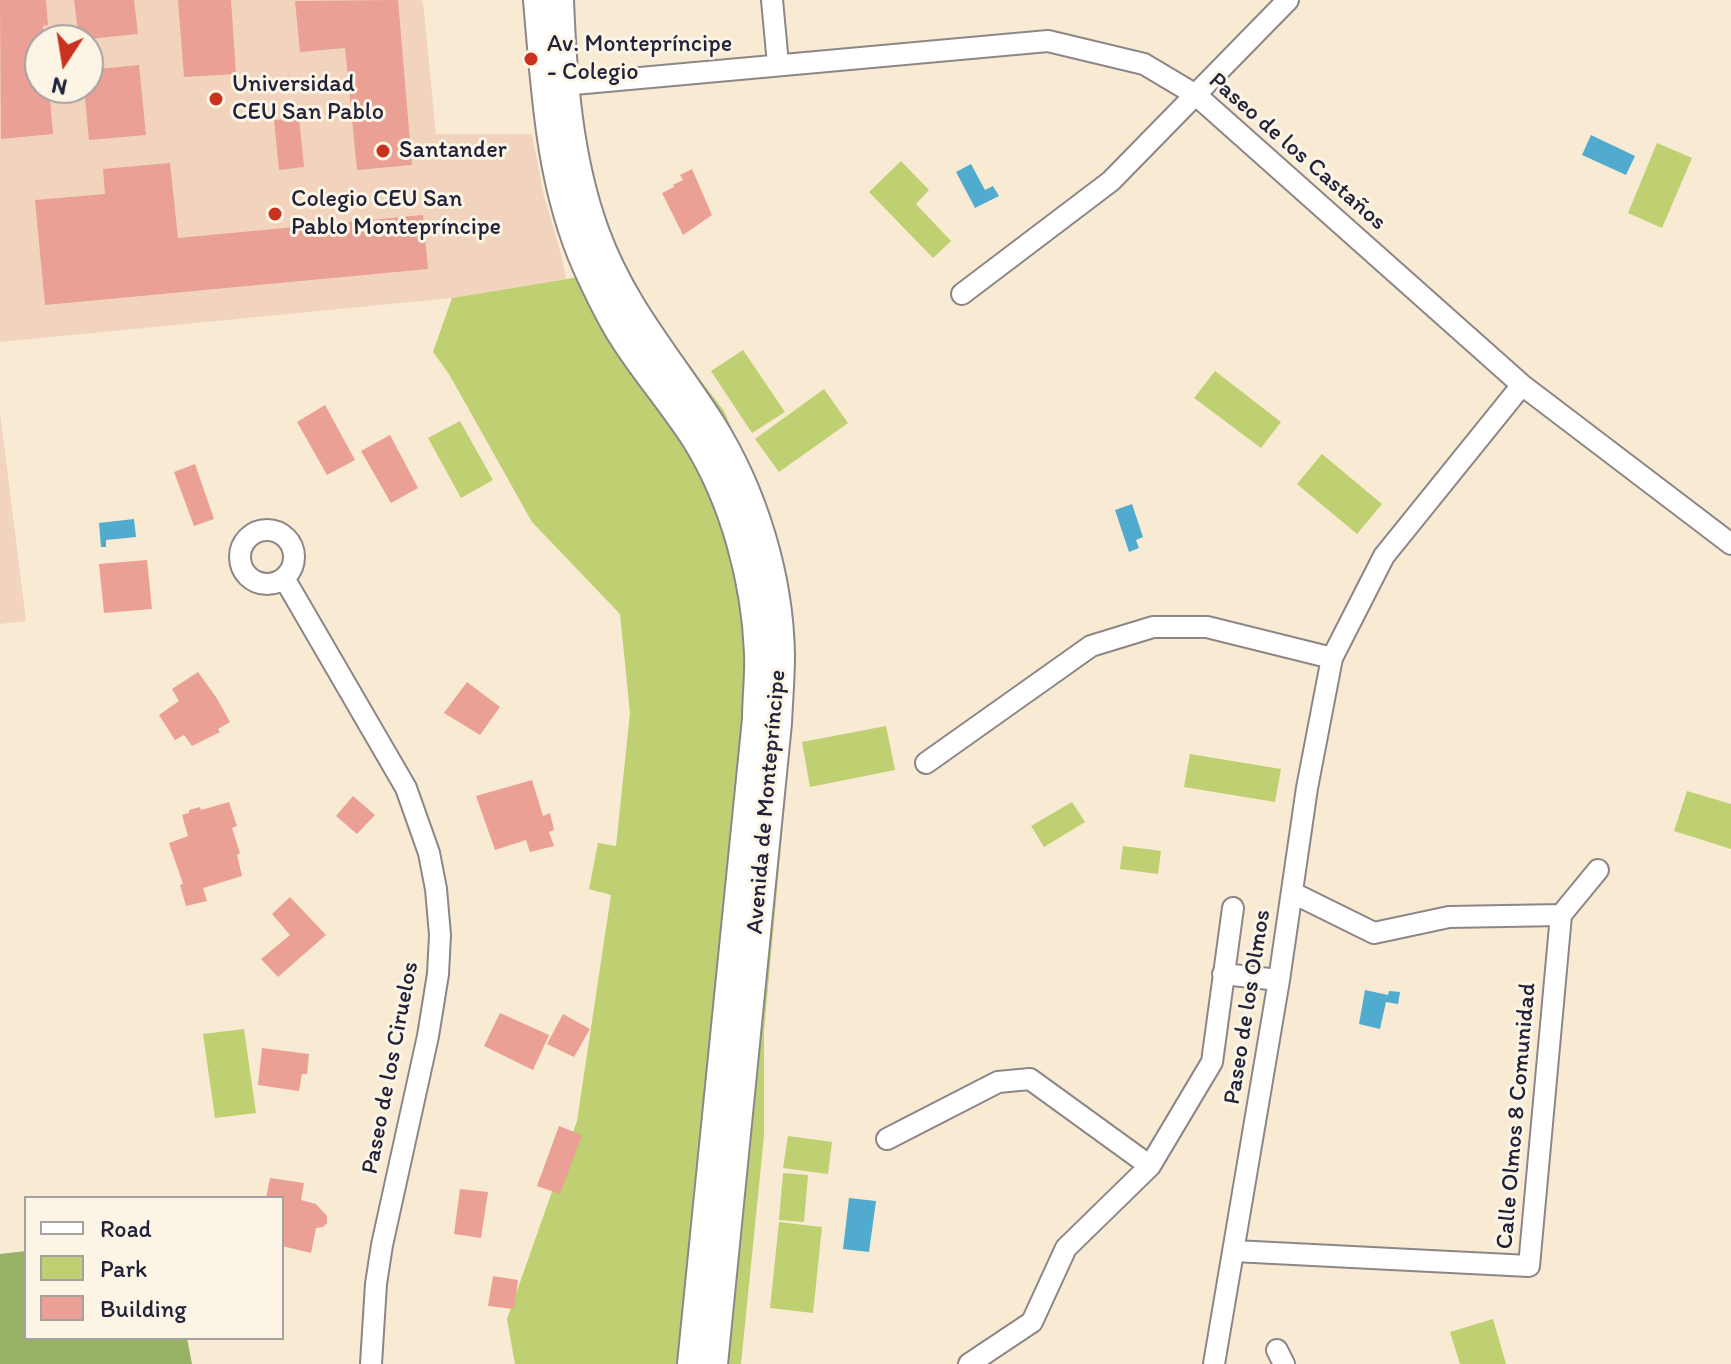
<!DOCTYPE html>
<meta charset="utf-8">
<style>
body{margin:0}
#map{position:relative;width:1731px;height:1364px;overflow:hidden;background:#f8ead3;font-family:Itim,sans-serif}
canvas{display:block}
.legend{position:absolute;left:24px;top:1196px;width:260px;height:144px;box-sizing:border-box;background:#fcf5e5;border:2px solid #a5a1a1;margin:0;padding:10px 14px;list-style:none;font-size:24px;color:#22223b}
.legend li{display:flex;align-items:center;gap:16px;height:40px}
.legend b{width:40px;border:2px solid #a5a1a1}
.north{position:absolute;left:24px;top:24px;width:80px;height:80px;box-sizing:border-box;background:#fcf5e5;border:2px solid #a5a1a1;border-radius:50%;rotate:192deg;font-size:22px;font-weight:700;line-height:32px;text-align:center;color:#22223b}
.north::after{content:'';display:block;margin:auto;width:28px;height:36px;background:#c8321e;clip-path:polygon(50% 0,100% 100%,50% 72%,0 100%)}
</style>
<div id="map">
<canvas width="1731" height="1364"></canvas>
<ul class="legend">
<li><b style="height:10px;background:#fff"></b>Road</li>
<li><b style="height:22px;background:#bfd072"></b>Park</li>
<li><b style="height:22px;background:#eaa094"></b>Building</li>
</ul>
<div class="north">N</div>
</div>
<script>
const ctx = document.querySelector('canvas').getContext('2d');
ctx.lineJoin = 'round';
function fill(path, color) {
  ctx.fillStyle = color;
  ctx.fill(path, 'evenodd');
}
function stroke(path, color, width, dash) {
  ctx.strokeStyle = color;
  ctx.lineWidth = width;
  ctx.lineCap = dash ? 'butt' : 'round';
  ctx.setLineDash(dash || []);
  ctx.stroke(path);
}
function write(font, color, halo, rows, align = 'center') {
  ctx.font = font + ' Itim,sans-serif';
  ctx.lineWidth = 6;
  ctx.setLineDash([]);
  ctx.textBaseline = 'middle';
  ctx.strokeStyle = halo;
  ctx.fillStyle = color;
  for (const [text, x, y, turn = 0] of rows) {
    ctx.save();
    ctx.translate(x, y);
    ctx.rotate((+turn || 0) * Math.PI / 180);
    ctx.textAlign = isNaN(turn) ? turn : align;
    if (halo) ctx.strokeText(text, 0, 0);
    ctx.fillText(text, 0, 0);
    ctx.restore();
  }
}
const built = new Path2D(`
 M0 0H420L423 2 436 134H532L543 192 562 258 566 279 452 298 0 342ZM40 40H88V88H40Z
 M0 412 26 621 0 624Z`);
const green = new Path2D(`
 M1657 143 1692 158 1662 228 1628 213Z
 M901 161 929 190 916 204 951 241 933 258 869 192Z
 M621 270 673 344 724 411 759 490 786 619V791L764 1031V1136L741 1364H515L507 1319 577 1121 611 895 589 889 598 843 616 846 630 713 620 614 532 522 449 374 433 352 452 298Z
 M743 350 785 412 752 433 711 371Z
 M1215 371 1281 422 1261 448 1194 398Z
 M824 389 848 423 779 472 755 439Z
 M460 421 493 480 461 498 428 438Z
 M1322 454 1382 504 1357 534 1297 484Z
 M886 726 895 770 810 787 802 742Z
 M1190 754 1281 769 1275 802 1184 787Z
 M1687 791 1731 804V849L1674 831Z
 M1072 802 1085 822 1044 847 1031 826Z
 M1123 846 1161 851 1158 874 1120 869Z
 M244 1029 256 1113 215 1118 203 1034Z
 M788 1136 832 1142 828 1174 783 1168Z
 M783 1173 808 1175 804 1222 779 1220Z
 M779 1222 822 1227 813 1313 770 1308Z
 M1493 1319 1506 1364H1460L1450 1332Z`);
const forest = new Path2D(`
 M26 1251V1338H187L192 1364H0V1254Z`);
const water = new Path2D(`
 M1591 135 1635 156 1626 175 1582 155Z
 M971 164 985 190 993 186 999 196 975 208 956 172Z
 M1132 504 1143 537 1136 540 1139 548 1129 552 1115 510Z
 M134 519 136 537 106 540V547H101L99 523Z
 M1365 990 1388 995 1389 991 1400 992 1398 1004 1386 1002 1380 1029 1359 1024Z
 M849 1198 876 1201 869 1252 843 1249Z`);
const building = new Path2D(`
 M0 0H46L48 25 43 26 44 40H40V88H49L53 134 1 139Z
 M74 0H134L138 34 79 40Z
 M178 0H231L236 74 184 77Z
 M398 0 412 165 357 170 345 48 300 52 295 1Z
 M139 65 146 135 89 140 84 88H88V70Z
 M299 118 304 167 279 170 274 120Z
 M170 163 178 238 423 215 428 269 45 305 35 200 105 194 103 169Z
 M692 169 712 215 683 235 662 193 674 187 673 185 683 180 680 175Z
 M325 405 355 460 327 475 297 422Z
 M390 435 418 488 391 503 361 451Z
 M195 464 214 519 194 526 174 472Z
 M147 560 152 609 104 613 99 564Z
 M198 672 216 697 230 722 218 729 220 732 192 746 184 735 175 740 159 715 179 701 172 689Z
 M467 682 500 707 480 735 444 713Z
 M532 780 543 816 550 813 554 830 549 832 554 846 530 852 526 840 495 850 476 796Z
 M353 796 375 815 357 834 336 816Z
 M229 802 237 826 232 828 240 853 237 855 242 876 203 888 207 901 186 906 180 885 183 884 169 843 188 836 182 815 189 813V810L200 807 201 810Z
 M290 897 326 935 278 977 261 959 290 935 272 914Z
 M500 1013 549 1035 533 1070 484 1046Z
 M563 1014 590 1029 574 1057 547 1044Z
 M262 1048 309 1054 307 1074H302L299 1091 258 1085Z
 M559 1126 582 1135 560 1194 537 1186Z
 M270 1178 304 1183 301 1200 316 1204 327 1216V1223L323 1227 316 1228 311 1253 282 1246V1198H266Z
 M460 1189 488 1192 481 1238 454 1234Z
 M493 1276 518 1280 514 1309 488 1306Z`);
const street = new Path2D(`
 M772 0 778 64
 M552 86 1048 41 1144 64 1196 95 1522 385 1731 544
 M962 294 1111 181 1288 0
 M240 557a27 27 0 1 1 54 0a27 27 0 1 1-54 0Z
 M284 578 406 788 429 853 436 889 440 935 438 974 428 1036 382 1245 376 1284 371 1364
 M926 763 1091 646 1153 627H1207L1332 658
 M1293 893 1374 933 1449 917 1561 915 1598 870
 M1223 974 1279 980
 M887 1139 998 1082 1030 1079 1150 1166
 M1234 1251 1529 1266 1561 915
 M1277 1350 1284 1364
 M969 1364 1032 1322 1066 1248 1150 1166 1212 1062 1233 908
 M1214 1364 1279 980 1307 788 1332 658 1384 556 1522 385`);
const secondary = new Path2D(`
 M538 0C546 91 550 182 587 266 597 288 608 311 620 331 643 369 673 402 697 440 735 502 756 580 759 653 760 675 757 697 757 719L692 1364
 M559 0C562 78 568 160 595 233 623 309 669 359 711 425 753 492 779 577 780 656 780 678 778 700 777 723L713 1364`);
const markers = [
 [531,59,8,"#c8321e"],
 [216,99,8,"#c8321e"],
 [383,151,8,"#c8321e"],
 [275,214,8,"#c8321e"]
];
const poiNames = [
 ["Av. Montepríncipe",547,45],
 ["- Colegio",547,73],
 ["Universidad",232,85],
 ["CEU San Pablo",232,113],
 ["Santander",399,151],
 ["Colegio CEU San",291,200],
 ["Pablo Montepríncipe",291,228]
];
const streetNames = [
 ["Paseo de los Castaños",1297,152,41],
 ["Avenida de Montepríncipe",767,802,-85],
 ["Paseo de los Olmos",1248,1007,-81],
 ["Paseo de los Ciruelos",391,1068,-79],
 ["Calle Olmos 8 Comunidad",1517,1116,-85]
];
fill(built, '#f2d4be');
fill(green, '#bfd072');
fill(forest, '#97b264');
fill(water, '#50abce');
fill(building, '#eaa094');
stroke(street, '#8d8687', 24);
stroke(secondary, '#8d8687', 32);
stroke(street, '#fff', 20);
stroke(secondary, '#fff', 28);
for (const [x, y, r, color] of markers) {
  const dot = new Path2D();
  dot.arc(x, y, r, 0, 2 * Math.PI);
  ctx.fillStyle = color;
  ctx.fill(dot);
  stroke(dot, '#fcf5e5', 3);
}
write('24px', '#22223b', '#fcf5e5', poiNames, 'left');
write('24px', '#22223b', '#fcf5e5', streetNames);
</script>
